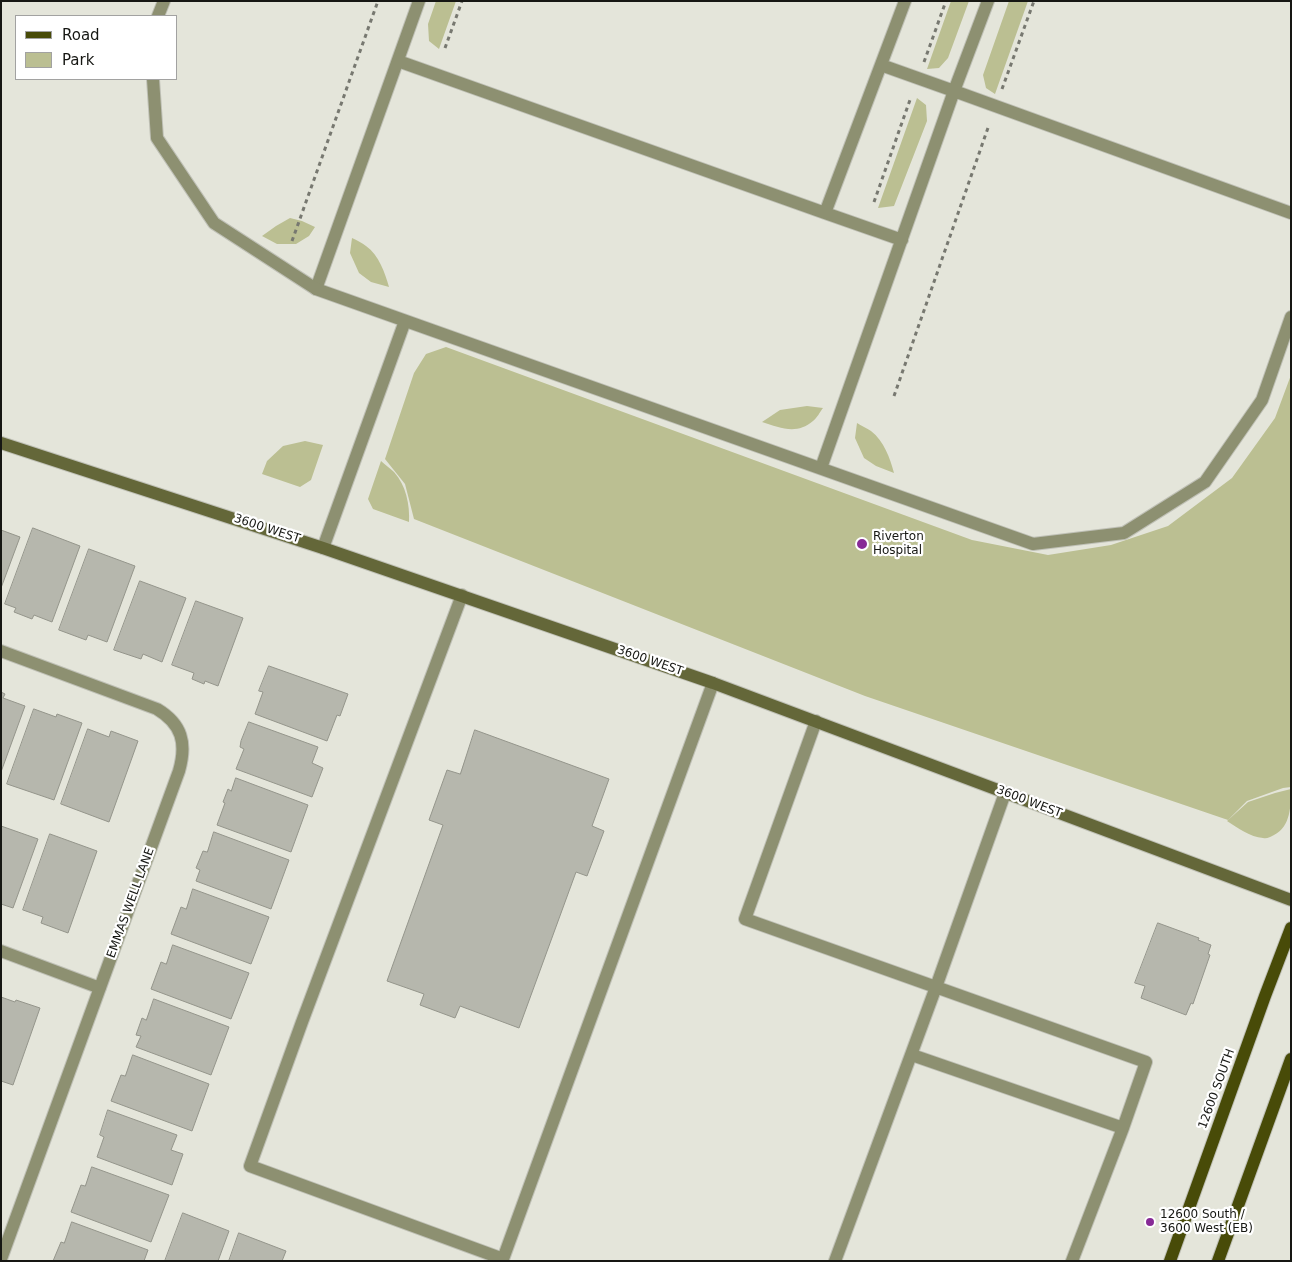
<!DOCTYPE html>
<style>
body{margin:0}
#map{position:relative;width:1292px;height:1262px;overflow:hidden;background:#e4e5da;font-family:"DejaVu Sans",sans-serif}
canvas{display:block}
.frame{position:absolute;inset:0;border:2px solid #161713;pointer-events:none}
.legend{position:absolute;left:15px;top:15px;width:162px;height:65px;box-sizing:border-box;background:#fff;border:1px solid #a2a2a1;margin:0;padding:6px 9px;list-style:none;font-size:15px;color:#161713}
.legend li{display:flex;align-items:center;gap:10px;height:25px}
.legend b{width:25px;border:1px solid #a2a2a1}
</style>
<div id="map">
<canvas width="1292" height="1262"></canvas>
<div class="frame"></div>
<ul class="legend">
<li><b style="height:6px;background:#484b08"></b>Road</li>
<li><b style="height:14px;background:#bbbf92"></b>Park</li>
</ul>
</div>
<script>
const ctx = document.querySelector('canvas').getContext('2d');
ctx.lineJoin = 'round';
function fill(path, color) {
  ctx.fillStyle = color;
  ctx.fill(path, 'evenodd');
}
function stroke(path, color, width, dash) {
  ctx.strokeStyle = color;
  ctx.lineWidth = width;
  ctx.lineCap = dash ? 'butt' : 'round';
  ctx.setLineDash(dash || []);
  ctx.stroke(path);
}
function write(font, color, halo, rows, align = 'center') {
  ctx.font = font + ' "DejaVu Sans",sans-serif';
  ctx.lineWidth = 4.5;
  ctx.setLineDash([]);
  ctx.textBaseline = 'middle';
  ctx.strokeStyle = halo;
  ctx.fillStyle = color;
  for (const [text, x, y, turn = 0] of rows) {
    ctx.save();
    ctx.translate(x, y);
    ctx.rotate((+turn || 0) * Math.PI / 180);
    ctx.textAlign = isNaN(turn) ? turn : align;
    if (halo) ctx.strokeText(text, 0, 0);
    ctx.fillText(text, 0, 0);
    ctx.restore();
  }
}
const green = new Path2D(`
 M436 1H456L439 49 429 41 428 24Z
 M951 1H969L948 58 939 68 927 69Z
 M1009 1H1028L995 94 986 88 983 75Z
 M917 98 926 105 927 121 894 206 878 208Z
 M290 218 302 221 315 227 309 236 296 244H277L262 236 276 226Z
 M352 238C357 240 362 243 366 246 379 255 385 273 389 287L371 282 359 273 350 253Z
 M446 347 972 540 1048 555 1111 545 1168 526 1232 478 1275 418 1291 375V787L1283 788 1247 801 1228 820 865 696 414 519 405 484 385 459 414 373 426 354Z
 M807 406 823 408C820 412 817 418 813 421 797 435 780 428 762 422L780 410Z
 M857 423C861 426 867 428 871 431 884 441 890 458 894 473L876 466 864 458 855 438Z
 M305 441 323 445 311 480 300 487 262 474 267 461 283 446Z
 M381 461C385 465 390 468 394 472 406 485 410 505 409 522L373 509 368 499Z
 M1291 789C1291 804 1291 827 1274 835 1270 837 1267 839 1263 838 1250 837 1238 828 1227 821L1248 802 1275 793Z`);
const building = new Path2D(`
 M33 528 80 546 52 622 34 615 32 619 14 612 16 608 5 604Z
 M1 530 20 537 1 588Z
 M89 549 135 566 107 642 88 635 86 640 59 630Z
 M140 581 186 598 162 662 143 654 141 659 114 650Z
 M196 601 243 618 218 686 205 681 204 684 192 679 194 673 172 665Z
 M269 666 348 694 340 716 337 715 327 741 255 714 263 692 259 691Z
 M1 692 5 694 3 698 25 706 1 772Z
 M34 709 56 717 57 714 82 723 54 800 7 784Z
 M249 722 318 747 312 763 323 768 312 797 236 769 244 749 240 747 241 741Z
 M88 729 109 737 111 731 138 741 109 822 61 804Z
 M475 730 609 779 592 826 604 831 587 876 576 872 519 1028 460 1006 455 1018 420 1005 424 994 387 981 443 825 429 820 447 770 460 774Z
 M236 778 308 805 291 852 217 825 225 803 223 802 228 789 231 791Z
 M1 826 38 839 13 908 1 904Z
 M214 832 289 860 271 909 196 881 200 870 196 868 203 851 207 852Z
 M50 834 97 851 68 933 41 923 43 917 23 910Z
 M193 889 269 917 251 964 171 934 181 907 186 909Z
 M1158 923 1199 938 1198 940 1211 945 1208 954 1210 955 1193 1004 1191 1003 1186 1015 1141 998 1145 986 1135 983Z
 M173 945 249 973 231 1019 151 989 161 962 166 964Z
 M1 997 15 1002 16 1000 40 1008 13 1085 1 1081Z
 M154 999 229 1027 211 1075 136 1047 141 1036 136 1035 142 1018 146 1020Z
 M133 1055 209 1084 192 1131 111 1101 121 1075 125 1076Z
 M108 1110 177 1135 171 1150 183 1154 172 1185 97 1157 104 1137 100 1135Z
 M92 1167 169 1195 151 1242 71 1212 81 1185 85 1186Z
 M183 1213 229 1231 218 1261H165Z
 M72 1222 148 1250 144 1261H53L61 1242 64 1243Z
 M239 1233 286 1251 282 1261H229Z`);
const path = new Path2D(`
 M445 48 462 1
 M924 62 946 1
 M1002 89 1034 1
 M874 202 911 97
 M292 241 378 1
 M894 396 989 125`);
const service = new Path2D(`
 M398 61 825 213 902 240
 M881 65 954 91 1291 213
 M825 213 905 1
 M316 289 419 1
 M821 468 954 91 988 1
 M462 595 302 1022 250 1166 503 1259 713 683
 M816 721 745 919 1146 1062 1123 1128 1072 1261
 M912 1055 1123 1128
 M835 1261 936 987 1005 793`);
const minor = new Path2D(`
 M158 16 164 1
 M153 79 157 138 214 223 316 289 1033 544 1124 533 1205 482 1262 400 1291 317
 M323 548 405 321
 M1 651 157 709C182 724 187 743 179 771L1 1259
 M1 951 100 988`);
const secondary = new Path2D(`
 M1 443 323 548 713 683 1291 900`);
const primary = new Path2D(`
 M1170 1261 1265 996 1291 928
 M1218 1261 1291 1059`);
const markers = [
 [862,544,6,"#872a96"],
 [1150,1222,5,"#872a96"]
];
const streetNames = [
 ["3600 WEST",267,529,18],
 ["3600 WEST",650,661,19],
 ["3600 WEST",1029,802,21],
 ["EMMAS WELL LANE",131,903,-70],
 ["12600 SOUTH",1217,1089,-70]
];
const poiNames = [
 ["Riverton",873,537],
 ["Hospital",873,551],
 ["12600 South /",1160,1215],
 ["3600 West (EB)",1160,1229]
];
fill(green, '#bbbf92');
fill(building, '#b6b7ad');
stroke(building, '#94958b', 1);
stroke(service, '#bfc0b6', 14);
stroke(minor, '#bfc0b6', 14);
stroke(secondary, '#bfc0b6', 14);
stroke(primary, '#bfc0b6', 14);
stroke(path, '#777870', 3, [4, 4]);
stroke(service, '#8d9071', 12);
stroke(minor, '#8d9071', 12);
stroke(secondary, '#646739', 12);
stroke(primary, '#484b08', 12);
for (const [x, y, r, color] of markers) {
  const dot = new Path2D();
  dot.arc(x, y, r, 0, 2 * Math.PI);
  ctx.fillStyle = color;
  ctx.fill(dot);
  stroke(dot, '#fff', 2);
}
write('12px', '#161713', '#fff', streetNames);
write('12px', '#161713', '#fff', poiNames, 'left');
</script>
